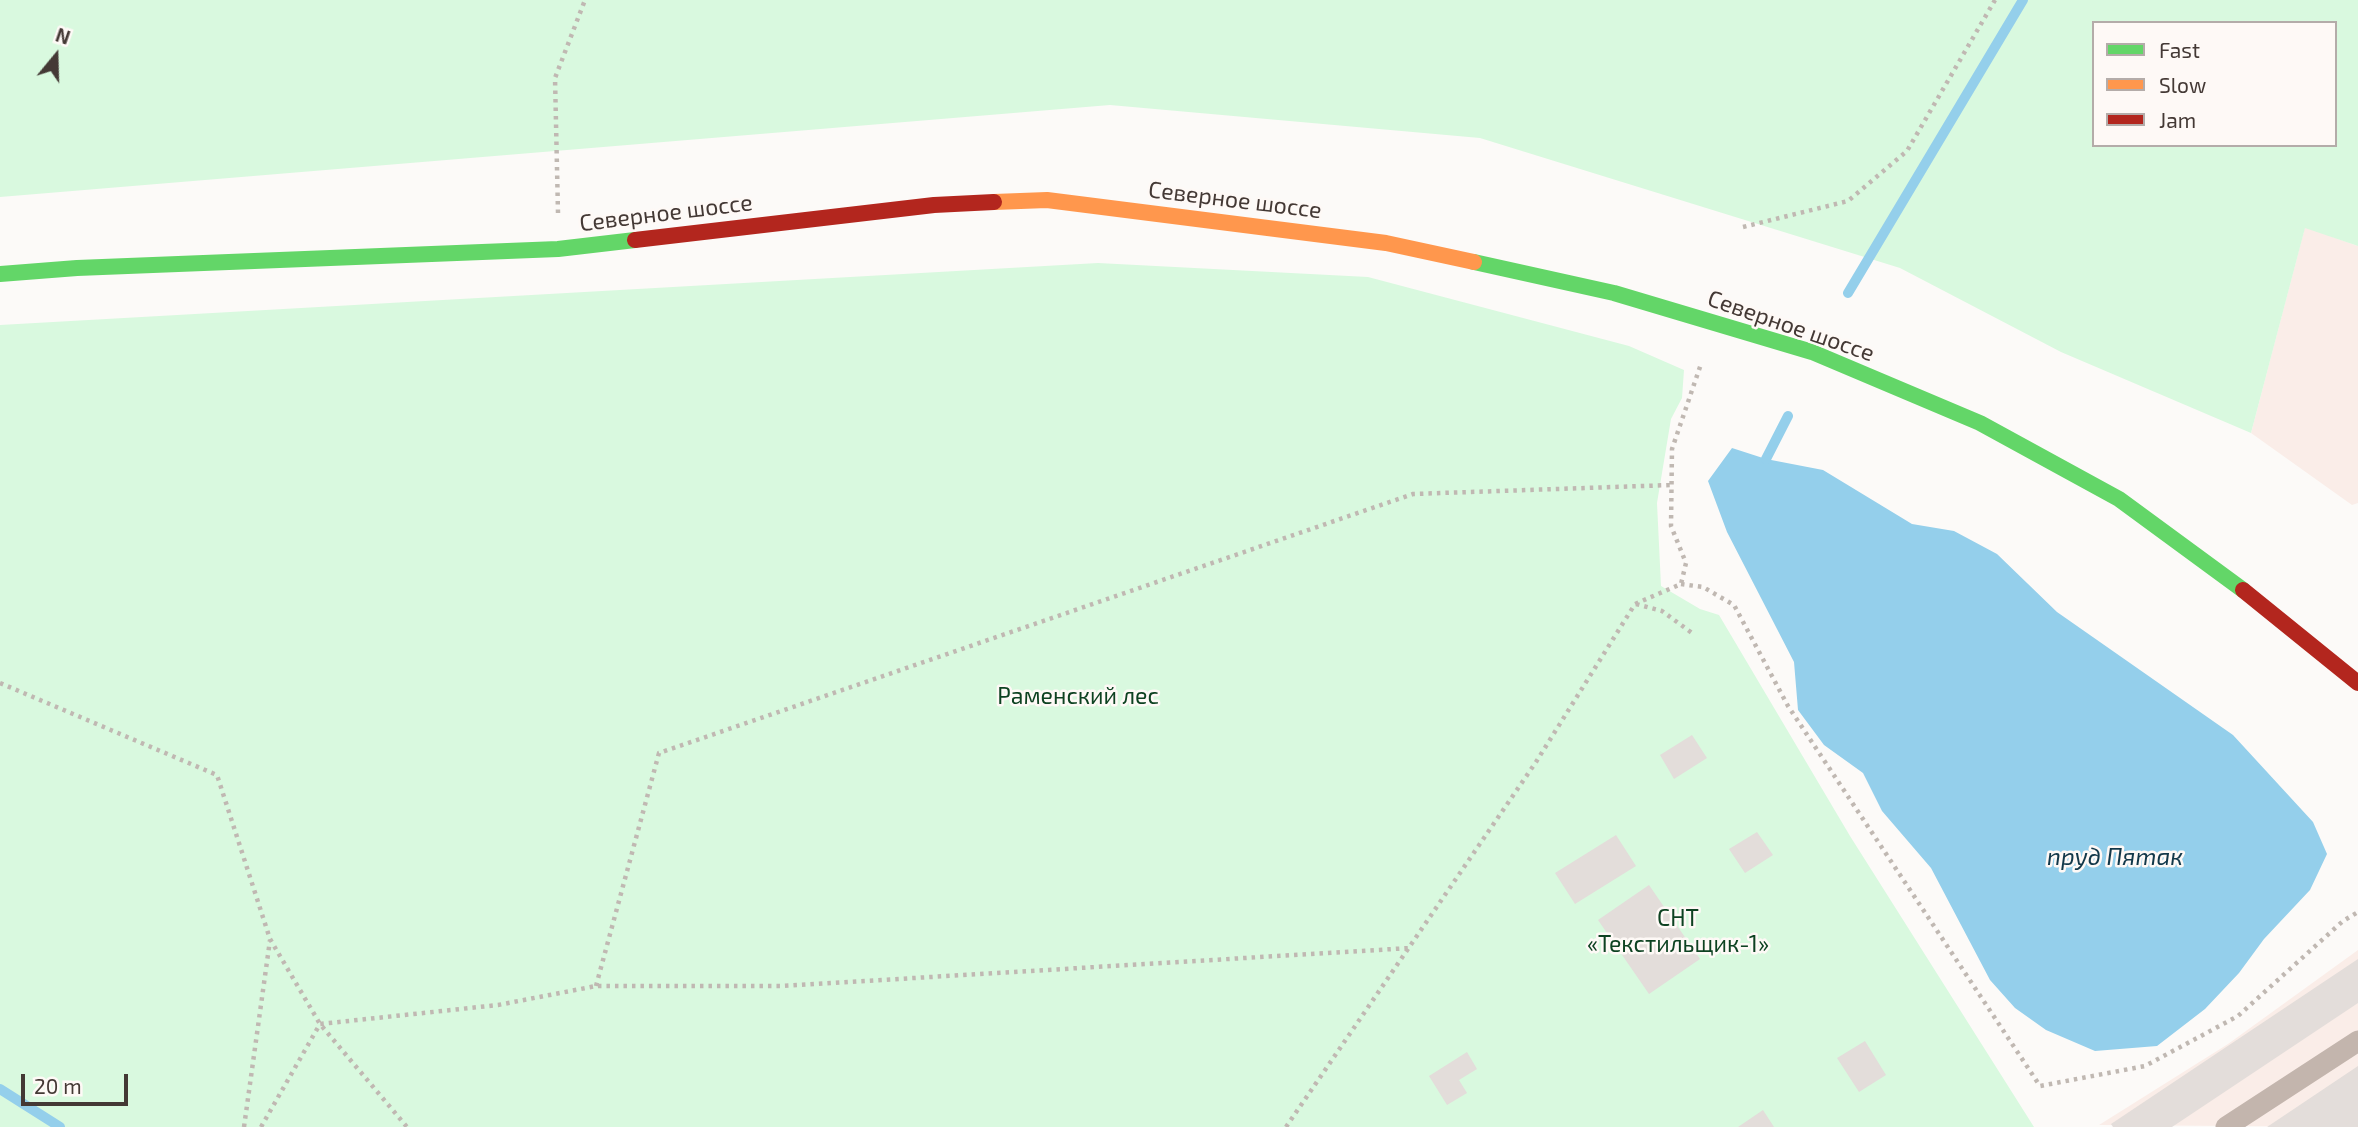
<!DOCTYPE html>
<meta charset="utf-8">
<style>
body{margin:0}
#map{position:relative;width:2358px;height:1127px;overflow:hidden;background:#fcfaf8;font-family:"Exo 2",sans-serif}
canvas{display:block}
.legend{position:absolute;left:2092px;top:21px;width:245px;height:126px;box-sizing:border-box;background:#fef9f6;border:2px solid #b4aca9;margin:0;padding:9px 12px;list-style:none;font-size:21px;color:#443935}
.legend li{display:flex;align-items:center;gap:14px;height:35px}
.legend b{width:35px;border:2px solid #b4aca9}
.north{position:absolute;left:21px;top:21px;width:70px;height:70px;-webkit-text-stroke:5px #fef9f6;paint-order:stroke;rotate:19deg;font-size:19px;font-weight:700;line-height:28px;text-align:center;color:#443935}
.north::after{content:'';display:block;margin:auto;width:24px;height:32px;background:#443935;clip-path:polygon(50% 0,100% 100%,50% 72%,0 100%)}
.scale{position:absolute;left:21px;top:1074px;width:107px;height:32px;box-sizing:border-box;border:4px solid #443935;border-top:0;padding-left:9px;font-size:21px;line-height:24px;white-space:nowrap;color:#443935;-webkit-text-stroke:5px #fef9f6;paint-order:stroke}
</style>
<div id="map">
<canvas width="2358" height="1127"></canvas>
<ul class="legend">
<li><b style="height:9px;background:#63d668"></b>Fast</li>
<li><b style="height:9px;background:#ff974d"></b>Slow</li>
<li><b style="height:9px;background:#b3261e"></b>Jam</li>
</ul>
<div class="north">N</div>
<div class="scale">20 m</div>
</div>
<script>
const ctx = document.querySelector('canvas').getContext('2d');
ctx.lineJoin = 'round';
function fill(path, color) {
  ctx.fillStyle = color;
  ctx.fill(path, 'evenodd');
}
function stroke(path, color, width, dash) {
  ctx.strokeStyle = color;
  ctx.lineWidth = width;
  ctx.lineCap = dash ? 'butt' : 'round';
  ctx.setLineDash(dash || []);
  ctx.stroke(path);
}
function write(font, color, halo, rows, align = 'center') {
  ctx.font = font + ' "Exo 2",sans-serif';
  ctx.lineWidth = 5;
  ctx.setLineDash([]);
  ctx.textBaseline = 'middle';
  ctx.strokeStyle = halo;
  ctx.fillStyle = color;
  for (const [text, x, y, turn = 0] of rows) {
    ctx.save();
    ctx.translate(x, y);
    ctx.rotate((+turn || 0) * Math.PI / 180);
    ctx.textAlign = isNaN(turn) ? turn : align;
    if (halo) ctx.strokeText(text, 0, 0);
    ctx.fillText(text, 0, 0);
    ctx.restore();
  }
}
const built = new Path2D(`
 M2305 227 2358 246V503L2352 505 2251 433Z
 M2358 950V1127L2099 1125 2228 1044Z`);
const green = new Path2D(`
 M0 0H2358V246L2305 228 2251 433 2061 352 1900 268 1480 138 1110 105 0 197ZM2094 23H2335V145H2094Z
 M1098 263 1368 277 1629 346 1684 370 1682 398 1671 419 1657 503 1661 586 1700 609 1719 615 1850 836 2034 1127H0V325Z`);
const water = new Path2D(`
 M1732 448 1766 459 1823 470 1912 524 1954 531 1997 554 2057 612 2233 735 2313 822 2327 854 2310 890 2264 939 2239 973 2205 1009 2157 1046 2095 1051 2046 1030 2015 1008 1990 980 1931 868 1882 811 1863 773 1824 745 1798 710 1794 662 1727 532 1708 481Z`);
const stream = new Path2D(`
 M1848 293 2023 0
 M1766 459 1788 416
 M0 1089 60 1127`);
const building = new Path2D(`
 M1692 735 1707 758 1674 779 1660 755Z
 M1757 832 1773 855 1745 873 1729 849Z
 M1616 835 1636 866 1575 904 1555 873Z
 M1649 885 1700 959 1649 994 1598 920Z
 M2358 959V1003L2172 1127H2113L2111 1124Z
 M1865 1041 1886 1075 1859 1092 1837 1058Z
 M1467 1052 1477 1069 1459 1080 1467 1093 1447 1105 1429 1076Z
 M2358 1066V1127H2267Z
 M1763 1110 1774 1127H1738Z`);
const path = new Path2D(`
 M558 213 555 78 585 0
 M1743 227 1848 201 1907 151 1995 0
 M1681 584 1703 587 1734 605 1788 706 2040 1086 2145 1066 2238 1016 2343 921 2358 912
 M1636 604 1662 611 1692 633
 M0 683 217 775 270 939 320 1024 407 1127
 M596 986 659 753 1413 494 1671 485
 M244 1127 270 940
 M261 1127 320 1024 498 1005 596 986H782L1410 948
 M1286 1127 1536 762 1635 604 1681 584 1686 563 1671 526 1672 449 1701 364`);
const lane = new Path2D(`
 M2226 1127 2358 1041`);
const fast = new Path2D(`
 M1474 262 1614 293 1812 352 1980 423 2119 499 2243 590
 M0 274 77 268 558 249 635 240`);
const slow = new Path2D(`
 M994 202 1047 200 1386 243 1474 262`);
const jam = new Path2D(`
 M635 240 934 205 994 202
 M2243 590 2358 683`);
const streetNames = [
 ["Северное шоссе",1235,200,7],
 ["Северное шоссе",666,213,-7],
 ["Северное шоссе",1791,326,19]
];
const parkNames = [
 ["Раменский лес",1078,696],
 ["СНТ",1678,918],
 ["«Текстильщик-1»",1678,944]
];
const waterNames = [
 ["пруд Пятак",2115,857]
];
fill(built, '#faede8');
fill(green, '#d9f9df');
fill(water, '#94cfeb');
stroke(stream, '#94cfeb', 10);
fill(building, '#e3ddda');
stroke(path, '#c0b8b2', 4.5, [3.5, 5]);
stroke(lane, '#c3b5ad', 21);
stroke(fast, '#63d668', 16);
stroke(slow, '#ff974d', 16);
stroke(jam, '#b3261e', 16);
write('23px', '#443935', '#fef9f6', streetNames);
write('23px', '#0d4221', '#fef9f6', parkNames);
write('italic 24px', '#12384a', '#fef9f6', waterNames);
</script>
